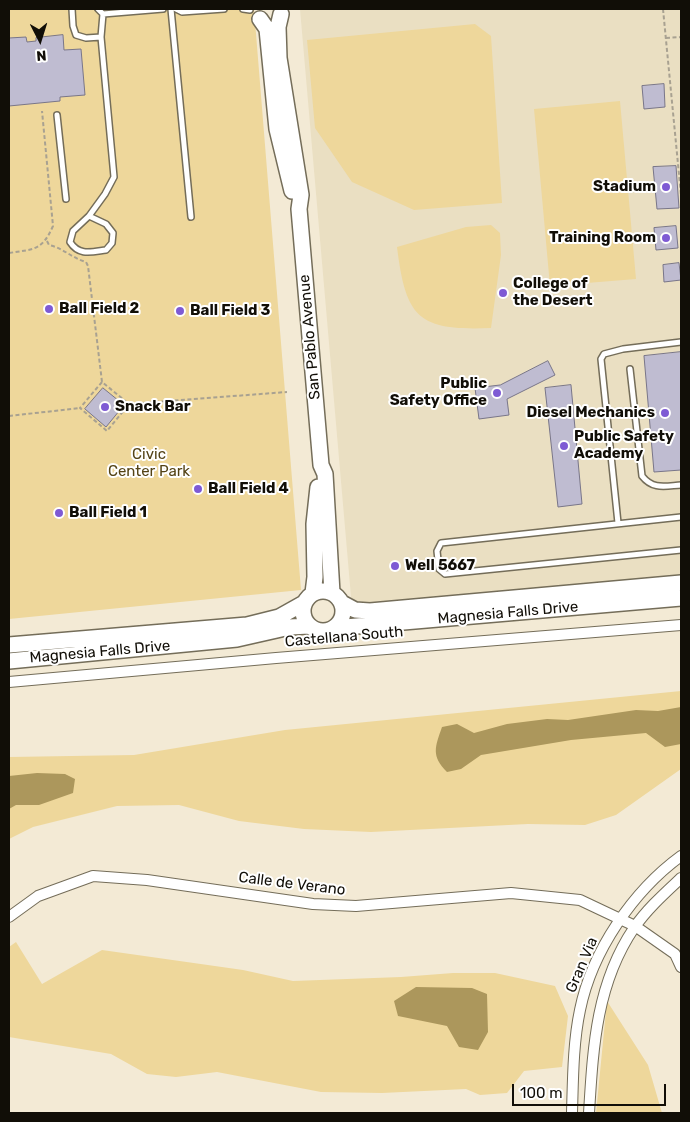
<!DOCTYPE html>
<style>
body{margin:0}
#map{position:relative;width:690px;height:1122px;overflow:hidden;background:#f3ead5;font-family:Rubik,sans-serif}
canvas{display:block}
.frame{position:absolute;inset:0;border:10px solid #110e07;pointer-events:none}
.north{position:absolute;left:15px;top:15px;width:50px;height:50px;-webkit-text-stroke:4px #fff;paint-order:stroke;rotate:175deg;font-size:14px;font-weight:700;line-height:20px;text-align:center;color:#110e07}
.north::after{content:'';display:block;margin:auto;width:18px;height:22px;background:#110e07;clip-path:polygon(50% 0,100% 100%,50% 72%,0 100%)}
.scale{position:absolute;left:512px;top:1084px;width:154px;height:22px;box-sizing:border-box;border:2px solid #110e07;border-top:0;padding-left:6px;font-size:15px;line-height:18px;white-space:nowrap;color:#110e07;-webkit-text-stroke:4px #fff;paint-order:stroke}
</style>
<div id="map">
<canvas width="690" height="1122"></canvas>
<div class="frame"></div>
<div class="north">N</div>
<div class="scale">100 m</div>
</div>
<script>
const ctx = document.querySelector('canvas').getContext('2d');
ctx.lineJoin = 'round';
function fill(path, color) {
  ctx.fillStyle = color;
  ctx.fill(path, 'evenodd');
}
function stroke(path, color, width, dash) {
  ctx.strokeStyle = color;
  ctx.lineWidth = width;
  ctx.lineCap = dash ? 'butt' : 'round';
  ctx.setLineDash(dash || []);
  ctx.stroke(path);
}
function write(font, color, halo, rows, align = 'center') {
  ctx.font = font + ' Rubik,sans-serif';
  ctx.lineWidth = 4;
  ctx.setLineDash([]);
  ctx.textBaseline = 'middle';
  ctx.strokeStyle = halo;
  ctx.fillStyle = color;
  for (const [text, x, y, turn = 0] of rows) {
    ctx.save();
    ctx.translate(x, y);
    ctx.rotate((+turn || 0) * Math.PI / 180);
    ctx.textAlign = isNaN(turn) ? turn : align;
    if (halo) ctx.strokeText(text, 0, 0);
    ctx.fillText(text, 0, 0);
    ctx.restore();
  }
}
const built = new Path2D(`
 M300 9H681V578L352 608Z`);
const green = new Path2D(`
 M9 9H254L301 590 9 619Z
 M475 24 491 36 502 203 414 210 352 182 315 128 307 40Z
 M620 101 636 279 550 286 534 109Z
 M491 225 500 233 501 255 491 328C418 331 406 318 397 247L466 227Z
 M681 691V769L616 815 585 825 528 824 371 832 304 829 239 821 179 805 117 806 33 827 9 839V757L134 755 285 730Z
 M16 942 42 984 102 950 243 970 293 981 401 977 453 973H495L555 986 568 1016 562 1067 524 1071 507 1093 480 1095 466 1089 382 1093 321 1092 217 1072 176 1077 147 1074 111 1054 9 1037V947Z
 M607 1001 648 1065 662 1113H596Z`);
const water = new Path2D(`
 M681 707V744L665 747 646 733 571 740 481 755 461 769 447 772C431 756 435 747 442 727L457 724 474 733 507 724 547 719 568 720 636 710 658 711Z
 M37 773 65 774 75 779 73 793 39 805H16L9 809V776Z
 M416 987 472 988 487 994 488 1032 478 1050 459 1047 447 1026 398 1016 394 1001Z`);
const building = new Path2D(`
 M63 35 64 50 81 49 85 95 60 97V101L9 106V38L26 37 27 42 36 41V38Z
 M664 84 665 107 644 109 642 86Z
 M676 166 679 208 657 209 653 167Z
 M676 226 678 248 656 250 654 228Z
 M679 263 681 280 664 282 663 265Z
 M681 352V470L654 472 644 356Z
 M548 361 555 375 507 399 509 415 479 419 475 388 500 385Z
 M571 385 582 504 558 507 545 388Z
 M103 388 124 405 106 427 85 409Z`);
const path = new Path2D(`
 M663 9 681 195
 M666 38 681 37
 M47 241 49 245C63 248 72 258 86 262L88 266 102 382 129 404 287 392
 M9 253C34 249 42 251 53 226L42 111
 M102 382 80 408 107 431 129 404
 M9 416 80 408`);
const lane = new Path2D(`
 M72 9 73 26 76 35 86 38 101 37
 M98 9 103 14
 M171 9 191 217
 M176 9 182 12 224 9
 M243 9 250 10
 M57 115 66 199
 M89 216 73 231 70 242C79 256 91 252 106 250L112 243 113 233 106 224 89 216 105 194 114 177 101 37 103 14 163 9
 M630 369 642 476C653 490 665 486 681 485
 M681 517 441 543 437 551 439 569 445 574 681 550
 M618 523 601 359 604 354 623 349 681 342`);
const street = new Path2D(`
 M9 682 276 658 681 625
 M9 917 38 896 93 876 147 880 313 904 356 906 511 893 580 900 635 926 675 954 681 967
 M572 1113C573 1079 573 1043 580 1010 592 951 633 891 681 856
 M589 1113C593 1048 596 984 634 928 647 909 665 893 681 878`);
const secondary = new Path2D(`
 M281 14 278 27 279 58 301 195 299 209 321 465 325 474 332 593
 M260 19 267 29 277 129 292 191
 M303 611a20 20 0 1 1 40 0a20 20 0 1 1-40 0Z
 M313 593 315 577 314 524 318 487
 M342 603 355 610 370 611 681 583
 M334 628 681 598
 M9 645 247 625 279 617 304 603
 M9 661 237 639 290 627 309 626`);
const markers = [
 [666,187,5,"#7e5ad4"],
 [666,238,5,"#7e5ad4"],
 [503,293,5,"#7e5ad4"],
 [49,309,5,"#7e5ad4"],
 [180,311,5,"#7e5ad4"],
 [497,393,5,"#7e5ad4"],
 [105,407,5,"#7e5ad4"],
 [665,413,5,"#7e5ad4"],
 [564,446,5,"#7e5ad4"],
 [198,489,5,"#7e5ad4"],
 [59,513,5,"#7e5ad4"],
 [395,566,5,"#7e5ad4"]
];
const poiNames = [
 ["Stadium",656,187,"right"],
 ["Training Room",656,238,"right"],
 ["College of",513,284],
 ["the Desert",513,301],
 ["Ball Field 2",59,309],
 ["Ball Field 3",190,311],
 ["Public",487,384,"right"],
 ["Safety Office",487,401,"right"],
 ["Snack Bar",115,407],
 ["Diesel Mechanics",655,413,"right"],
 ["Public Safety",574,437],
 ["Academy",574,454],
 ["Ball Field 4",208,489],
 ["Ball Field 1",69,513],
 ["Well 5667",405,566]
];
const streetNames = [
 ["San Pablo Avenue",310,337,-95],
 ["Magnesia Falls Drive",508,613,-5],
 ["Castellana South",344,637,-5],
 ["Magnesia Falls Drive",100,652,-5],
 ["Calle de Verano",292,884,7],
 ["Gran Via",582,965,-67]
];
const parkNames = [
 ["Civic",149,455],
 ["Center Park",149,472]
];
fill(built, '#eadfc2');
fill(green, '#eed79b');
fill(water, '#ac975c');
fill(building, '#bfbcd1');
stroke(building, '#797689', 1);
stroke(lane, '#746d59', 8);
stroke(street, '#746d59', 12);
stroke(secondary, '#746d59', 18);
stroke(path, '#a8a191', 2, [4, 2.5]);
stroke(lane, '#fff', 5);
stroke(street, '#fff', 10);
stroke(secondary, '#fff', 15);
for (const [x, y, r, color] of markers) {
  const dot = new Path2D();
  dot.arc(x, y, r, 0, 2 * Math.PI);
  ctx.fillStyle = color;
  ctx.fill(dot);
  stroke(dot, '#fff', 2);
}
write('bold 15px', '#110e07', '#fff', poiNames, 'left');
write('15px', '#110e07', '#fff', streetNames);
write('15px', '#544315', '#fff', parkNames);
</script>
